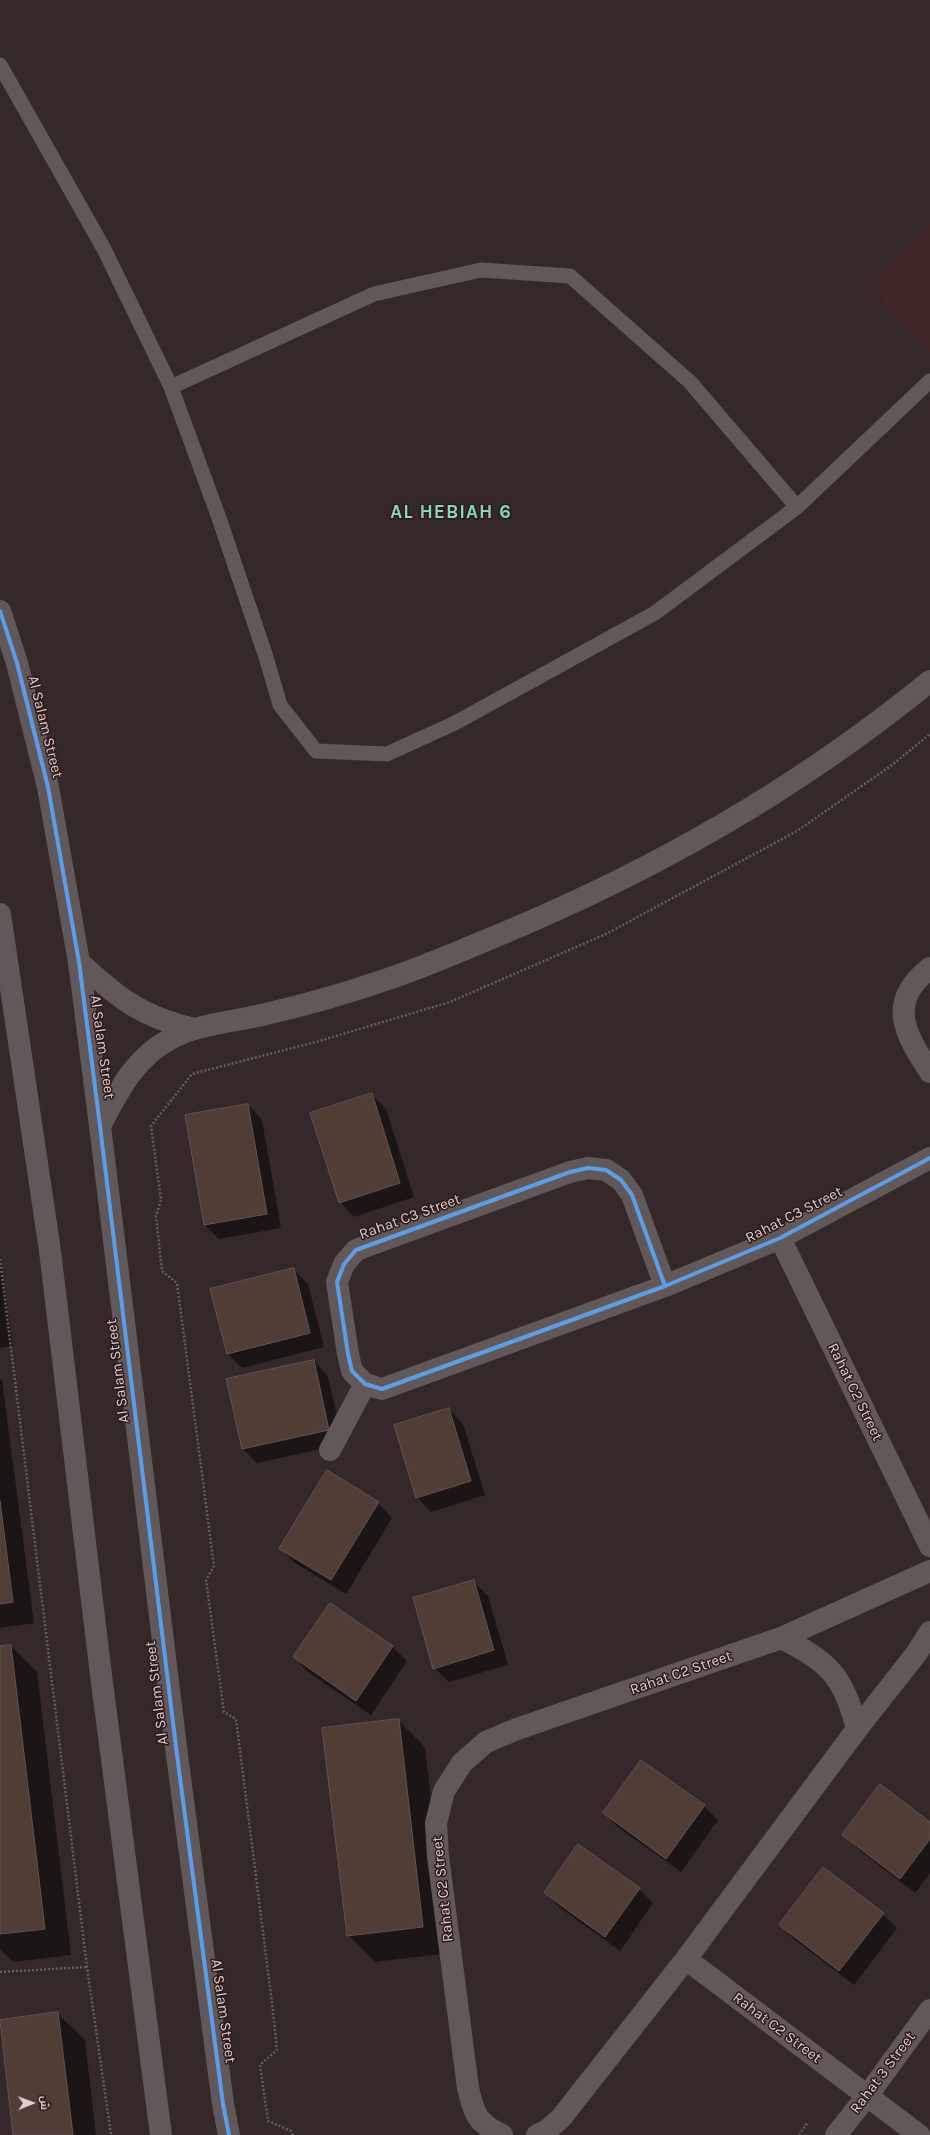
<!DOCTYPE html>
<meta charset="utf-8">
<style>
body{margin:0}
#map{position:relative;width:930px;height:2135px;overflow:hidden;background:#342829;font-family:Karla,Cairo,sans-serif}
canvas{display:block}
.north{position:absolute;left:12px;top:2083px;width:40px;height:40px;-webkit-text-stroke:3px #2e191a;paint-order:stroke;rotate:89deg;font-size:11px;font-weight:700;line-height:16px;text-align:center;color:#dfd0d0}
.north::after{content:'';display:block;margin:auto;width:14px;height:18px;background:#dfd0d0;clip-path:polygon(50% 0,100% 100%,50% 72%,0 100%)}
</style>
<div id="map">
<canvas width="930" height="2135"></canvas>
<div class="north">ش</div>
</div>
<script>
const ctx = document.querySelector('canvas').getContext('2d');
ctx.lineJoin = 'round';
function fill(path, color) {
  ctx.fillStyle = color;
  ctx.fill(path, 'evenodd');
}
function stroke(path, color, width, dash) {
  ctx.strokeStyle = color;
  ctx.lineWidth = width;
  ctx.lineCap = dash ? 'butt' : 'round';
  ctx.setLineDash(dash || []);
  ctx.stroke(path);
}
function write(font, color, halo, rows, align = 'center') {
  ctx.font = font + ' Karla,sans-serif';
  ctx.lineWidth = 3;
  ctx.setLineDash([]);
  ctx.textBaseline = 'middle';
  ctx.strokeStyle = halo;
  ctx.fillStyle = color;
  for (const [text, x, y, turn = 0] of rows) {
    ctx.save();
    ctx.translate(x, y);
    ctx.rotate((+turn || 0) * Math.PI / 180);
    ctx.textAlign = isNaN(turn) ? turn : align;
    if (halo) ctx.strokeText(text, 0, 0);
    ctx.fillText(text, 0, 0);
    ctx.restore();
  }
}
const built = new Path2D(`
 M930 224V352L886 310 877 278Z`);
const shadow = new Path2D(`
 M372 1095 386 1109 414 1197 354 1217 340 1202Z
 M248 1105 262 1120 281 1228 219 1239 205 1225 186 1116Z
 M0 1254 13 1346 0 1348Z
 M293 1269 308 1284 324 1347 242 1368 228 1354Z
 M314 1361 328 1376 343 1444 257 1463 243 1449Z
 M0 1379 2 1380 34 1623 0 1628Z
 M449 1409 463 1424 485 1495 431 1512 417 1497Z
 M378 1503 392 1518 346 1594 295 1563 280 1549Z
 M473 1581 488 1596 508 1665 449 1682 434 1668Z
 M330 1604 393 1647 407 1661 371 1715 308 1672 294 1657Z
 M11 1646 37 1672 71 1955 13 1962 0 1949V1647Z
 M398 1720 425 1747 449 1953 375 1962 348 1935Z
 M704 1806 718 1820 681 1872 619 1828 604 1813Z
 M930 1824V1873L915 1893 858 1849 844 1835Z
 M639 1889 653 1903 620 1951 559 1907 545 1893Z
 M883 1914 897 1928 854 1985 794 1939 780 1925Z
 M58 2014 85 2040 96 2135H14Z`);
const building = new Path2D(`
 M372 1093 400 1183 339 1203 310 1113Z
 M248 1104 267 1214 204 1225 185 1115Z
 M294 1268 310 1333 227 1354 210 1289Z
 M314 1360 329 1430 242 1449 226 1379Z
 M449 1408 471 1481 416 1498 394 1425Z
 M327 1470 379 1502 331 1580 279 1549Z
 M0 1501 13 1602 0 1604Z
 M474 1580 494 1650 433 1669 413 1598Z
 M330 1603 393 1646 356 1701 293 1657Z
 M11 1645 45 1929 0 1934V1646Z
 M399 1719 423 1927 347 1936 322 1728Z
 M641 1760 705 1805 666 1859 603 1813Z
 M880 1784 930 1822V1839L900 1879 842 1835Z
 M578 1844 640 1888 605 1937 544 1893Z
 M823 1867 884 1913 839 1971 779 1925Z
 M58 2012 73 2135H13L0 2020Z`);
const path = new Path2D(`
 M0 1259 87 1967 111 2135
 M0 1972 87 1967
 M293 2135 291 2131 268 2121 260 2065 277 2050 273 2011 236 1719 224 1712 206 1580 214 1566 177 1283 162 1271 156 1216 161 1200 151 1126 192 1074 316 1042 450 1002 606 934 797 831 892 765 930 734
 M799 2135 808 2122`);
const lane = new Path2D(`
 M0 65 104 249 171 387
 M797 507 690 382 570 276 481 270 374 294 171 387 219 518 266 657 280 705 316 751 387 754 455 723 655 613 797 507 930 381`);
const street = new Path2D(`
 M79 962C117 997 141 1017 194 1029
 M930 968C886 1002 905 1034 930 1072
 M100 1126C119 1090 135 1057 172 1038 201 1023 235 1022 266 1014 305 1005 344 994 382 981 422 968 460 951 499 935 657 869 797 789 930 681
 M780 1238 930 1546
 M665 1286 632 1195 621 1180 606 1170 588 1168 570 1172 356 1250 344 1264 337 1282 348 1354 352 1371 365 1384 382 1389 665 1286 780 1238 930 1158
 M330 1450 365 1384
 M781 1638C829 1661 844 1677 857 1729
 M686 1959 919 2135
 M502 2135C477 2123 474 2114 468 2088L438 1856 436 1823 444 1791 462 1763 486 1742 517 1729 781 1638 930 1571
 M537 2135 546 2131 561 2118 686 1959 857 1729 916 1654 930 1632
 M836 2135 867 2096 930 2010`);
const secondary = new Path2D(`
 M0 611 17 663 48 787 79 962 100 1126 177 1755 223 2104 229 2135
 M0 914 50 1251 101 1675 161 2135`);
const cycleway = new Path2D(`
 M0 611 17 663 48 787 79 962 100 1126 177 1755 223 2104 229 2135
 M665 1286 632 1195 621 1180 606 1170 588 1168 570 1172 356 1250 344 1264 337 1282 348 1354 352 1371 365 1384 382 1389 665 1286 780 1238 930 1158`);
const streetNames = [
 ["Al Salam Street",45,727,76],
 ["Al Salam Street",102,1047,82],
 ["Rahat C3 Street",794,1215,-27],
 ["Rahat C3 Street",410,1217,-20],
 ["Al Salam Street",118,1371,-97],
 ["Rahat C2 Street",855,1392,64],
 ["Rahat C2 Street",681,1673,-19],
 ["Al Salam Street",157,1693,-97],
 ["Rahat C2 Street",443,1889,-96],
 ["Al Salam Street",223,2011,82],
 ["Rahat C2 Street",777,2028,37],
 ["Rahat 3 Street",883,2073,-53]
];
const districtNames = [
 ["AL HEBIAH 6",451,513]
];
fill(built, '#412627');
fill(shadow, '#0007');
fill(building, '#503d35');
stroke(building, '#5f5553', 1);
stroke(path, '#675e5f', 2.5, [2, 2]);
stroke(lane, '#625858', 15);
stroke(street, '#625858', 22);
stroke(secondary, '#635859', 22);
stroke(cycleway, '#5a9eea', 4);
write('15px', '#dfd0d0', '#2e191a', streetNames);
ctx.letterSpacing = '1px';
write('bold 19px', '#85dab3', '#2e191a', districtNames);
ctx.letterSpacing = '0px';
</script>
